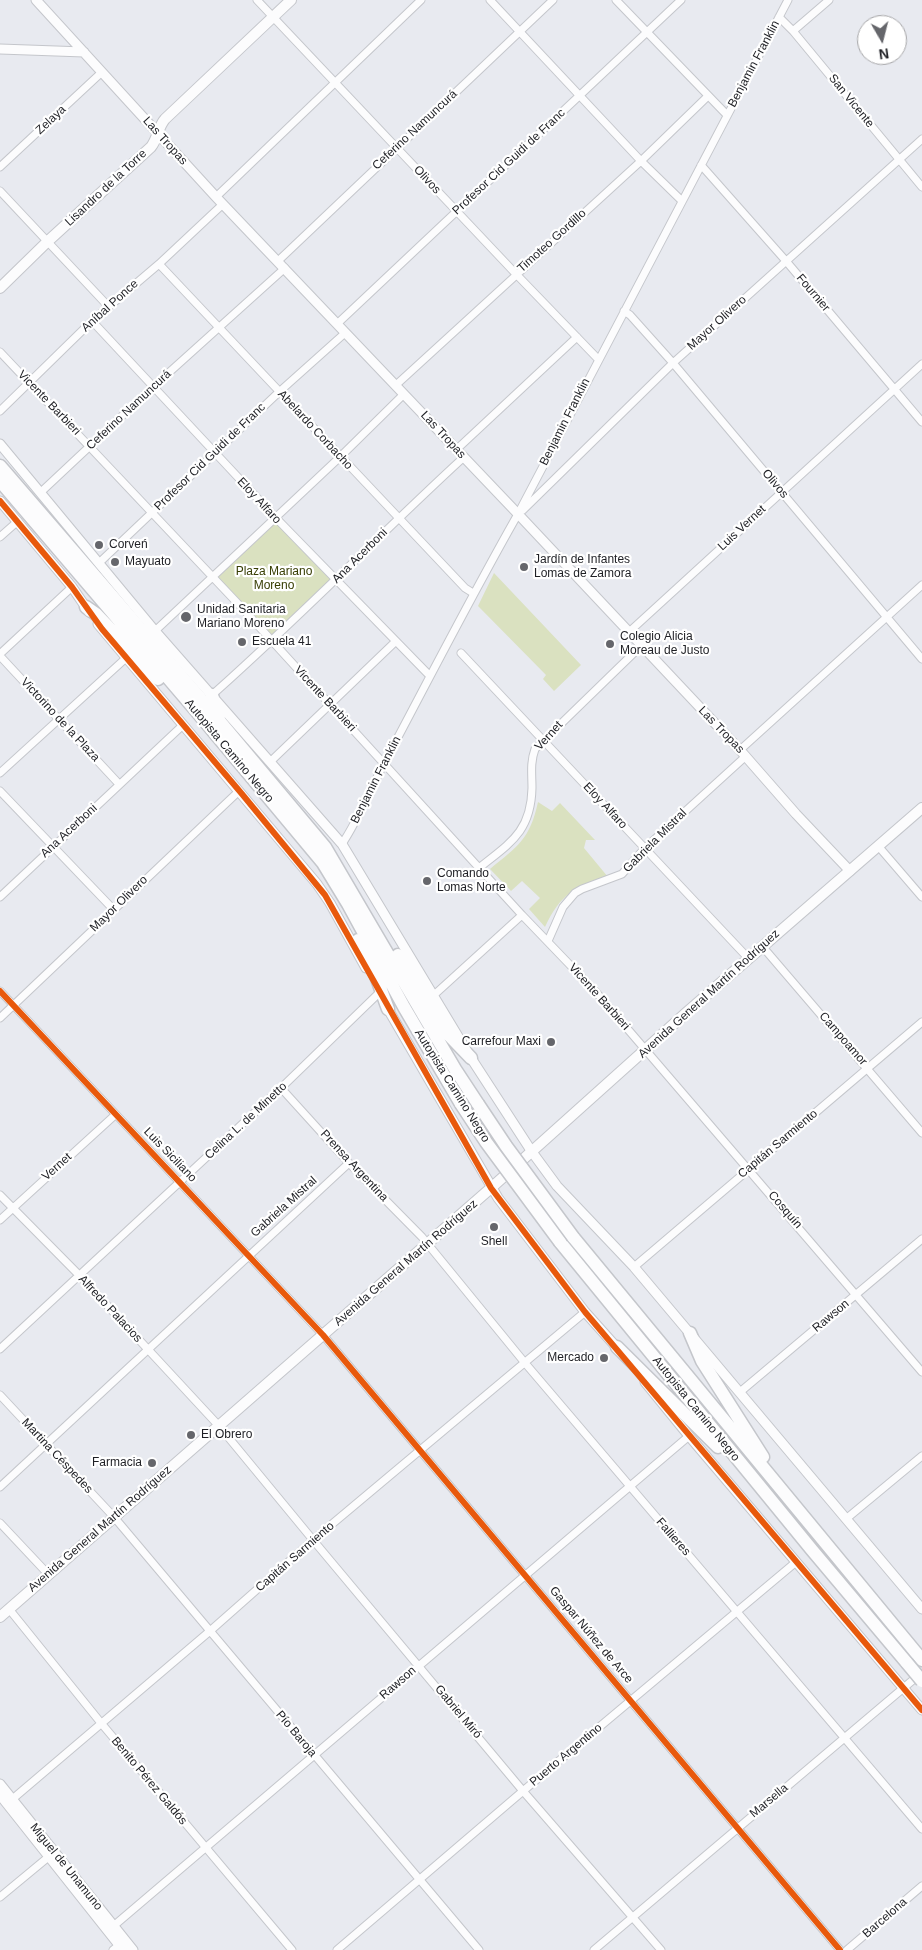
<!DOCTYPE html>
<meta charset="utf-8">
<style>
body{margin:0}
#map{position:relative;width:922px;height:1950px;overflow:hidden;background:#e8eaf0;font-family:Arial,sans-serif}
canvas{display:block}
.north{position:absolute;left:857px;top:15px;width:50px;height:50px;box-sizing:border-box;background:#fff;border:1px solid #a5a5a7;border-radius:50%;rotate:172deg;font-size:14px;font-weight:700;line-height:20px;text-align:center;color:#1e1f24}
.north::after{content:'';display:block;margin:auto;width:18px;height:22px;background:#65666b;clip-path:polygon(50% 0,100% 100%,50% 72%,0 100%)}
</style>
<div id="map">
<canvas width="922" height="1950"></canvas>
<div class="north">N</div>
</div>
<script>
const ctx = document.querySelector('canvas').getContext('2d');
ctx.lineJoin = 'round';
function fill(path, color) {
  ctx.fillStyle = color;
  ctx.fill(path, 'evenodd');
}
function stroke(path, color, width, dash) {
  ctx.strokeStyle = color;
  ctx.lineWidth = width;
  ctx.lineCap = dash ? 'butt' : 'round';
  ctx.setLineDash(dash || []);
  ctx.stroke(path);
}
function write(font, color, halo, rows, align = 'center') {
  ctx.font = font + ' Arial,sans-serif';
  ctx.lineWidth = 4.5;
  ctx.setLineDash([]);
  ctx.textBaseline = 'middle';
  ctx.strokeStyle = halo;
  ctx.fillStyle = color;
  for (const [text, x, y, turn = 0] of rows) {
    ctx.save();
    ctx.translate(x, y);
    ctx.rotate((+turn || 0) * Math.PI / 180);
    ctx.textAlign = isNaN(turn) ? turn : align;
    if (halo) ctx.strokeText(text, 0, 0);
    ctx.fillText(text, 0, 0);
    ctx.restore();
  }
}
const green = new Path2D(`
 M276 518 336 580 274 639 211 577Z
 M494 573 581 665 554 691 543 679 546 675 478 606Z
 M538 802 552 811 560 803 595 840H586L584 848 608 877C574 888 561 893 545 927L529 909 540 898 522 881 511 891 490 869C518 846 530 839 538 802Z`);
const minor = new Path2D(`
 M257 0 516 274 598 359
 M490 0 641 161 682 201
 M616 0 727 115
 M779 17 793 31 922 187
 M793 31 829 0
 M701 165 786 261 922 422
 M0 167 102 72
 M0 191 108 306
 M216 197 421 0
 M278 261 553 0
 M159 264 465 588 473 593
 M624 311 630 315 673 363 922 659
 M92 321 276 518 430 676
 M337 324 681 0
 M0 352 242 608 522 915 595 991 922 1372
 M396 385 641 161 708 96
 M0 411 92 321 159 264 223 204
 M457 449 577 337
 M41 492 154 386 285 268
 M523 510 673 363 922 139
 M0 537 18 521
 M100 562 279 392 345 333
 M155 631 340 457 404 394
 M629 632 922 364
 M461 653 749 959
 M0 654 72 587
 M0 656 119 784
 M212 695C299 618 379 535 464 457
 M740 750 922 585
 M270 762 395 642
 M0 773 126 658
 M0 791 113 909
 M342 844C360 817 372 785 388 756 431 675 473 593 518 514L788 0
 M879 847 922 897
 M479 868C510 843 531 832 532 788 532 774 530 763 535 749L641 646
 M0 897 183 725
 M548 941 563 907 575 893 582 889 622 874 645 848 746 756
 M762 946 922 1133
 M0 991 323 1335 840 1950
 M434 995 522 915
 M0 1018 239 791
 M281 1088 349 1163 422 1237 525 1363 922 1829
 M0 1195 79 1275 219 1426 313 1540 523 1791 661 1950
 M0 1220 115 1115
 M634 1267 922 1022
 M0 1349 281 1088 379 993
 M740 1392 922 1239
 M0 1395 114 1517 479 1950
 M0 1487 349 1163
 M846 1519 922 1456
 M0 1523 48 1574
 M9 1609 101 1723 292 1950
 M9 1802 210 1631 313 1540 585 1312
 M0 1897 52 1854
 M110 1929 689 1436
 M113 1950 123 1942
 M337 1950 523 1791 796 1562
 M594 1950 920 1674
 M847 1950 922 1886`);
const tertiary = new Path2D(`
 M36 0 216 197 518 514 740 750 796 814 850 871
 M0 49 84 52
 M0 444 155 631 342 844 471 1058 532 1152 557 1186 634 1267 922 1609
 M0 501 72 587 89 612
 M98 624 317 884 330 903 366 968
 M385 1004 498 1198 585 1312 619 1350
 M645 1382 689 1436 922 1710
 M0 1784 133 1950
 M0 1795 123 1950`);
const secondary = new Path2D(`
 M0 288 47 242 151 147C158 138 158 127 165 119L291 0
 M0 1617 491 1188 686 1013 922 808`);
const motorway = new Path2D(`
 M0 466 201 699 325 847 455 1069 478 1104
 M0 481 198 713 323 863 348 904 404 1007 461 1104
 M86 607 96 614 158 679
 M212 695 214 703 221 713
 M358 940 376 976 388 1009
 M398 955 444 1030 471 1058
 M573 1237 922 1660
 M560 1242 812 1550 907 1663
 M690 1333 702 1361 763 1457
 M617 1347 718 1447`);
const motorwayBridge = new Path2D(`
 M461 1104 486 1142 560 1242
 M478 1104 506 1146 573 1237
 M907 1663 922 1681`);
const cycleway = new Path2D(`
 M0 501 72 587 102 629 242 794 325 895 491 1188 585 1312 922 1710
 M0 991 323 1335 840 1950`);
const markers = [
 [99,545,5,"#65666b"],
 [115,562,5,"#65666b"],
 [524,567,5,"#65666b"],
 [186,617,6,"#65666b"],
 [242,642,5,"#65666b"],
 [610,644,5,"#65666b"],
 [427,881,5,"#65666b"],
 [551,1042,5,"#65666b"],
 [494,1227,5,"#65666b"],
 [604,1358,5,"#65666b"],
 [191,1435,5,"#65666b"],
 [152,1463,5,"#65666b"]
];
const streetNames = [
 ["Benjamin Franklin",754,64,-62],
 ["San Vicente",851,101,51],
 ["Zelaya",51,120,-43],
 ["Ceferino Namuncurá",415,130,-43],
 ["Las Tropas",165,141,48],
 ["Profesor Cid Guidi de Franc",509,162,-43],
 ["Olivos",427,180,47],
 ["Lisandro de la Torre",106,188,-43],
 ["Timoteo Gordillo",552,241,-42],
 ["Fournier",813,293,50],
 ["Aníbal Ponce",110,306,-42],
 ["Mayor Olivero",717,323,-42],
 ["Vicente Barbieri",49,403,46],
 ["Ceferino Namuncurá",129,410,-43],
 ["Benjamin Franklin",565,422,-63],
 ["Abelardo Corbacho",315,430,47],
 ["Las Tropas",443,435,47],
 ["Profesor Cid Guidi de Franc",210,457,-44],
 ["Olivos",775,484,50],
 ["Eloy Alfaro",259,501,47],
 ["Luis Vernet",742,528,-43],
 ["Ana Acerboni",360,556,-45],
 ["Vicente Barbieri",325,699,47],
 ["Victorino de la Plaza",60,720,47],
 ["Las Tropas",721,730,46],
 ["Vernet",549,736,-48],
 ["Autopista Camino Negro",229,751,50],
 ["Benjamin Franklin",376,780,-63],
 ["Eloy Alfaro",605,806,47],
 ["Ana Acerboni",69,831,-43],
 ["Gabriela Mistral",655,841,-45],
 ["Mayor Olivero",119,904,-44],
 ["Avenida General Martín Rodríguez",709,994,-42],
 ["Vicente Barbieri",599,997,48],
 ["Campoamor",843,1039,49],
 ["Autopista Camino Negro",452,1086,58],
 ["Celina L. de Minetto",246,1121,-43],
 ["Capitán Sarmiento",778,1144,-40],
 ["Luis Siciliano",170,1155,46],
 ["Prensa Argentina",354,1166,47],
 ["Vernet",57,1167,-42],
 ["Gabriela Mistral",284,1207,-42],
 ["Cosquín",785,1210,49],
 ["Avenida General Martín Rodríguez",406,1263,-41],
 ["Alfredo Palacios",110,1309,47],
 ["Rawson",831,1316,-40],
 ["Autopista Camino Negro",696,1409,51],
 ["Martina Céspedes",57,1456,47],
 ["Avenida General Martín Rodríguez",100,1529,-41],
 ["Fallieres",673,1537,49],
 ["Capitán Sarmiento",295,1557,-41],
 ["Gaspar Núñez de Arce",591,1635,50],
 ["Rawson",398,1683,-41],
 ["Gabriel Miró",458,1712,50],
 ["Pío Baroja",296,1734,50],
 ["Puerto Argentino",566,1755,-40],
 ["Benito Pérez Galdós",149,1781,50],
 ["Marsella",769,1801,-40],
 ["Miguel de Unamuno",66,1867,51],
 ["Barcelona",885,1918,-41]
];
const poiNames = [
 ["Corveń",109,545],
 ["Jardín de Infantes",534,560],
 ["Lomas de Zamora",534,574],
 ["Mayuato",125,562],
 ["Unidad Sanitaria",197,610],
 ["Mariano Moreno",197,624],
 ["Colegio Alicia",620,637],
 ["Moreau de Justo",620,651],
 ["Escuela 41",252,642],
 ["Comando",437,874],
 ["Lomas Norte",437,888],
 ["Carrefour Maxi",541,1042,"right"],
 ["Shell",494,1242,"center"],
 ["Mercado",594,1358,"right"],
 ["El Obrero",201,1435],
 ["Farmacia",142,1463,"right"]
];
const parkNames = [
 ["Plaza Mariano",274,572],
 ["Moreno",274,586]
];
fill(green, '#dae1c0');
stroke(minor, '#c4c6cb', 9);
stroke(tertiary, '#c4c6cb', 11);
stroke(secondary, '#c4c6cb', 12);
stroke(motorway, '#c4c6cb', 15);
stroke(minor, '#fcfcfd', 7);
stroke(tertiary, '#fcfcfd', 9);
stroke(secondary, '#fcfcfd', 10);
stroke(motorway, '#fcfcfd', 12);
stroke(motorwayBridge, '#c4c6cb', 15, []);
stroke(motorwayBridge, '#fcfcfd', 12);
stroke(cycleway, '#e8590c', 6);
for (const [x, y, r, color] of markers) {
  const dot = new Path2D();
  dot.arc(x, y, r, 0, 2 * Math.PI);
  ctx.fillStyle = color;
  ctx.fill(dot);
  stroke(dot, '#fff', 2);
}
write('12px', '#1e1f24', '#fff', streetNames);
write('12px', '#1e1f24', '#fff', poiNames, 'left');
write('12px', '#373d03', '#fff', parkNames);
</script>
